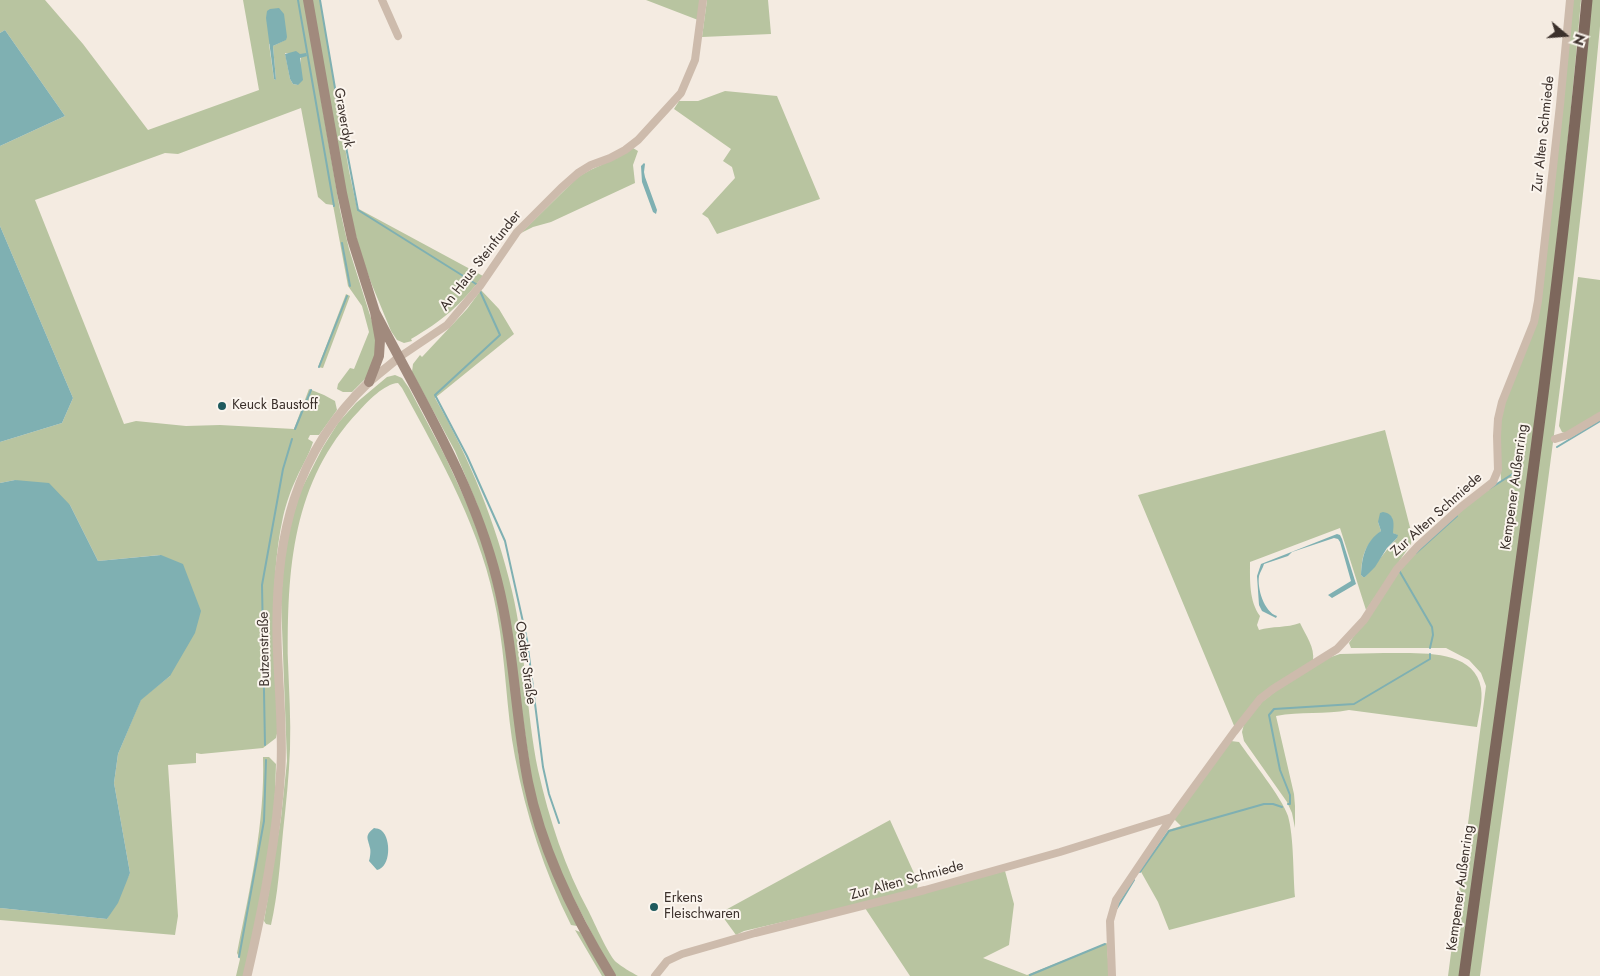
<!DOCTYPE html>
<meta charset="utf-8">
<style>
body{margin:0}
#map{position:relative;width:1600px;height:976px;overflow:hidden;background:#f4ebe1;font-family:Jost,sans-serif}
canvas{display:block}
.north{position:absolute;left:1540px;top:10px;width:50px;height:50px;-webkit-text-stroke:4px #fbf5ee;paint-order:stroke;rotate:108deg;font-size:14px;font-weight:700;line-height:20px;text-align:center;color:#3b302b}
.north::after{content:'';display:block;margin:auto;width:18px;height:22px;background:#3b302b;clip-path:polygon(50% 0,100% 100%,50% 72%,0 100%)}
</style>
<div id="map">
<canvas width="1600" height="976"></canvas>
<div class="north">N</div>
</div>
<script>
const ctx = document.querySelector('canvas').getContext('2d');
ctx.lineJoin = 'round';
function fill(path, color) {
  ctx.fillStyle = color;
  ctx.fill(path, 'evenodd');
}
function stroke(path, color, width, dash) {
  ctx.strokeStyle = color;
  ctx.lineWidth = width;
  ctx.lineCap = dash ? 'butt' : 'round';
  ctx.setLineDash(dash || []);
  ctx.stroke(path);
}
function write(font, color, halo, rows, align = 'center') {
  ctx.font = font + ' Jost,sans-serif';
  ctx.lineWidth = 4;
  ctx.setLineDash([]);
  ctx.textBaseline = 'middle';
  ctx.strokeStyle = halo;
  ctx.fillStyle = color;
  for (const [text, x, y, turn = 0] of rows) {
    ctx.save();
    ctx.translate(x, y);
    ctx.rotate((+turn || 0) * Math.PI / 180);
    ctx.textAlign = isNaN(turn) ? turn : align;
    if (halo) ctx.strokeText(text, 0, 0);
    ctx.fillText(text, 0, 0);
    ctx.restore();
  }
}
const green = new Path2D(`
 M0 0H45L83 44 148 130 259 90 243 0H304L340 210 349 249 376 334 377 355 367 377 352 392H343L337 389 338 384 350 368 354 369 369 332 362 306 348 286 333 205 326 204 318 197 301 108 178 154 165 153 35 200 124 424 136 421 186 426 220 425 294 429 309 389 324 395 335 401 337 410 319 435H310L308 439 313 442C309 455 302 466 297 477 291 489 286 504 283 517 268 586 276 659 278 729L276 738 263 748 201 754 196 753V763L168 765 178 916 175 935 0 920V908L107 919 130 873 114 783 118 754 141 699 170 676 160 555 98 561 70 505 15 480 0 483V442L62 423 73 398 0 226V146L65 116 5 30 0 33ZM285 40 273 46 276 80 274 79 269 44ZM285 53 299 54 301 57 298 85 293 84 290 79Z
 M311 0H320L349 171 357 208 483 276C461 305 442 321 411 339L412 341 404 343 397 340 391 331 372 285 360 252 349 208Z
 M646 0H700L698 20Z
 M707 0H768L771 34 702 37Z
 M1572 0H1581C1553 327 1504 651 1460 976H1448L1486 686 1481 673 1469 660 1446 648H1351L1349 643 1404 564 1469 504 1501 481 1499 436 1501 419 1505 403 1536 323Z
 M1592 0H1600V26C1571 344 1523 660 1480 976H1469Z
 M725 91 777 96 820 199 717 234 708 218 702 214 735 178 732 167 723 161 731 149 674 109 679 101H698Z
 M633 148 638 151 633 165 635 183 551 222 533 227 521 233 577 178C594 166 615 161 633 148Z
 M1578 277 1600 280V413L1566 433 1562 432 1559 426Z
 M481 290 499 309 514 334 435 398C470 459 496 523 512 591 526 650 526 711 538 770 549 819 565 868 589 912 594 922 609 956 616 962 622 967 631 972 638 976H614L564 880 544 829 532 783 516 669 477 504 455 451 412 372 413 364 420 355 422 357 467 309Z
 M346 294 350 296 323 368 318 367Z
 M395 375 402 378 409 388 445 456 469 508 488 560 499 608 508 659 519 759 577 926 571 925C544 871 526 815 515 757 506 710 506 661 497 614 483 532 441 460 402 388L398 383C384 384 368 401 359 411 292 481 287 570 288 662 289 691 291 720 290 749 289 776 286 804 283 832 280 863 278 894 271 925L266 924 264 921 281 818 287 761 281 601 284 561 290 525 301 490 323 447 338 423 356 403 387 377Z
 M1385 430 1412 535 1411 544 1366 610 1340 528 1250 562C1250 581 1249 601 1260 616L1257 625 1259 630C1272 626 1287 628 1300 623 1306 636 1315 647 1313 661L1273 687 1235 728 1138 495ZM1392 517 1393 533 1397 535V538C1386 550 1376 564 1365 577H1363L1361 575C1362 554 1365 545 1381 531L1378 522Z
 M1384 653C1414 654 1474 647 1481 688 1483 701 1479 714 1477 727L1349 710C1325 715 1300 711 1276 716L1294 794 1295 806V828L1292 813 1287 802 1244 741 1242 732 1244 724 1262 702 1276 691 1328 658 1340 654Z
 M1231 741 1239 742C1252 761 1281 796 1288 816 1294 837 1293 875 1295 897L1169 930 1158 902 1140 870 1168 830 1181 826 1174 819Z
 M263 757H269L276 764 274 821 256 923 244 976H236L240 959 237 953C250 888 265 824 263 757Z
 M890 820 918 882 917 889 864 903 744 931 736 935 720 913Z
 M1005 871 1014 904 1009 945 983 958 1027 975 1107 943 1109 976H910L865 908Z
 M575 930 580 932 606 976H602Z`);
const water = new Path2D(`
 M279 8 284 14 287 37 286 40 273 46 276 80 274 79 266 18 267 11 270 9Z
 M5 30 65 116 0 146V33Z
 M296 51 300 54 306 53 307 56 300 58 303 80 298 85 293 84 290 79 285 54Z
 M644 163 645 164 644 172 645 177 657 210 656 214 653 212 642 182 641 166Z
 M0 226 73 398 62 423 0 442Z
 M15 480 49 483 70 505 98 561 161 555 183 564 201 611 195 633 170 676 141 700 118 754 114 783 130 873 118 903 107 919 0 908V483Z
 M1383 512C1395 514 1394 523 1393 533L1398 535 1397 538 1387 548 1375 567 1365 577H1363L1361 575C1362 557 1365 542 1381 531L1378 522 1380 513Z
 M1337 534 1340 535 1342 539 1356 584 1332 598 1328 595 1351 581 1340 542 1338 539 1334 538 1292 552 1288 556 1264 564C1263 568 1260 572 1259 576 1257 588 1264 612 1277 616L1276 618 1262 611 1259 605 1257 576 1261 564Z
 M374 828C377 829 379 828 382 831 391 839 391 867 377 870L369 861C370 858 371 851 370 848 368 838 364 836 374 828Z`);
const stream = new Path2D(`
 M298 0 334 206
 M320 0 336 94 358 210 476 284
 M342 243 350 286
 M480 291 500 335 435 395 467 456 505 541 527 640 543 767 549 794 559 823
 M319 367 347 296
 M295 429 311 390
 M1557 447 1600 421
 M1489 489 1522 468
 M1416 553 1457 516
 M1400 569V572L1432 627 1433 635 1430 648
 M265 745 262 585 283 469 292 439
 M1288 804H1290V795L1280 770 1269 715 1274 709 1354 704 1430 659V654
 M1140 872 1169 831 1264 804H1273L1282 807
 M1117 908 1134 880
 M239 957 264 821 266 760
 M1030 975 1105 944`);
const minor = new Path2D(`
 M382 0 398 36
 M398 358 447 325 480 286 517 232 561 188 578 173 591 165 610 158 625 150 638 140 681 93 695 60 703 0
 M1555 439 1568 435 1600 416
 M655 976 667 961 682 954 755 933 925 890 1060 852 1172 817
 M1112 976 1110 921 1116 900 1172 817 1234 732 1260 699 1273 689 1337 649 1364 620 1397 569 1418 546 1461 507 1493 482 1498 470 1497 436 1498 419 1502 402 1534 322 1538 301 1560 105 1570 0`);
const tertiary = new Path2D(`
 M247 976C263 907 277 838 281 767 283 724 278 681 277 638 275 538 294 453 369 382 378 374 389 366 398 358`);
const secondary = new Path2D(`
 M308 0 342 193 352 239 375 312 380 340 379 356 369 382
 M375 312C420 399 473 483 497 580 514 646 515 715 528 782 542 851 574 916 611 976`);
const primary = new Path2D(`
 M1464 976C1508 651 1557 327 1587 0`);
const markers = [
 [222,406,5,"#1f5a5e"],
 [654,907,5,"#1f5a5e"]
];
const streetNames = [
 ["Graverdyk",343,118,80],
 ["Zur Alten Schmiede",1544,134,-84],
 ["An Haus Steinfunder",481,261,-52],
 ["Kempener Außenring",1515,487,-82],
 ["Zur Alten Schmiede",1437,515,-42],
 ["Butzenstraße",265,649,-91],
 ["Oedter Straße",525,663,82],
 ["Zur Alten Schmiede",907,881,-15],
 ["Kempener Außenring",1461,888,-82]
];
const poiNames = [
 ["Keuck Baustoff",232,406],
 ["Erkens",664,899],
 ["Fleischwaren",664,915]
];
fill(green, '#b8c4a0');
fill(water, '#7fb0b2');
stroke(stream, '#7fb0b2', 2);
stroke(minor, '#cdbbac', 8);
stroke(tertiary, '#cdbbac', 9);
stroke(secondary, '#a18a7d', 10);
stroke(primary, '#7d675c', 11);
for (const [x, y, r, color] of markers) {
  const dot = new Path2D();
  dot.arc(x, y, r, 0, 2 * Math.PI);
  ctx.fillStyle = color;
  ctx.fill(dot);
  stroke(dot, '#fbf5ee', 2);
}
write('14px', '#3b302b', '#fbf5ee', streetNames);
write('14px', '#3b302b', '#fbf5ee', poiNames, 'left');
</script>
